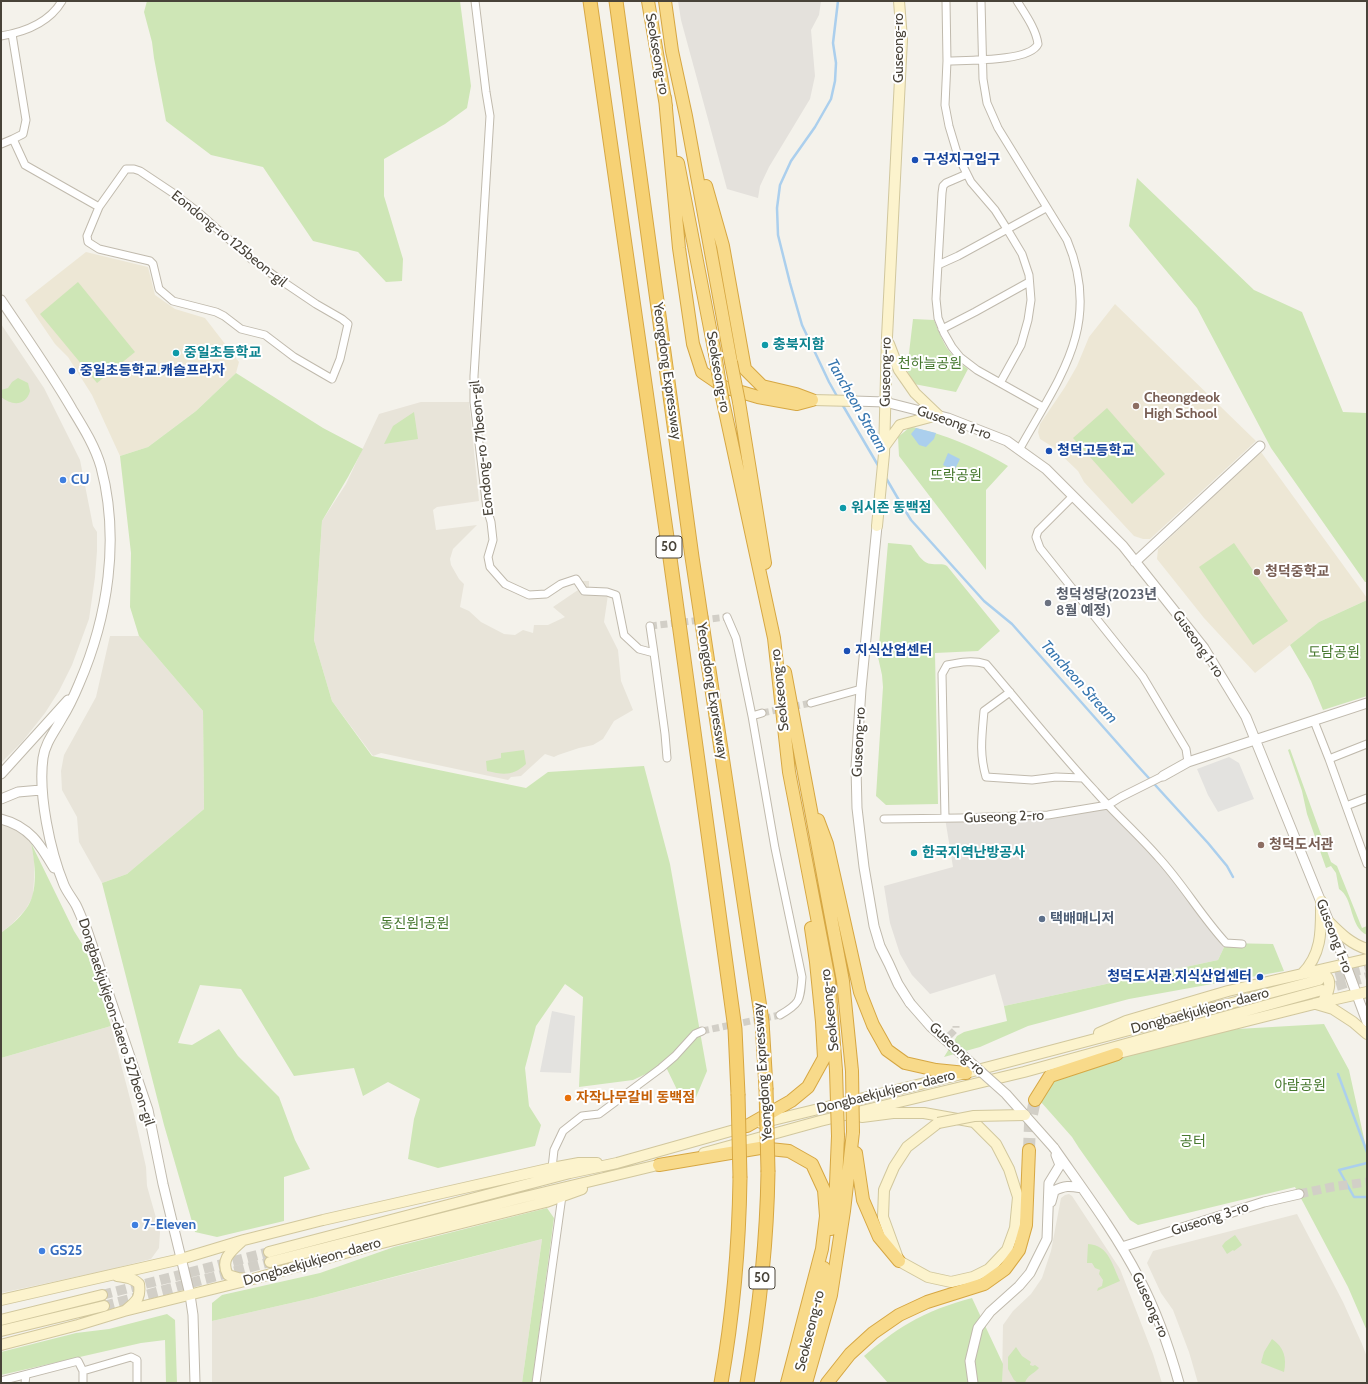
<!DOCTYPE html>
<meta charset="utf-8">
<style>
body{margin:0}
#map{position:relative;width:1368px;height:1384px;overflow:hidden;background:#f4f2eb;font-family:Cabin,sans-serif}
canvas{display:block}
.frame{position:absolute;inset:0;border:2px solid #484339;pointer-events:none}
</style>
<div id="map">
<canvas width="1368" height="1384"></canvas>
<div class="frame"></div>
</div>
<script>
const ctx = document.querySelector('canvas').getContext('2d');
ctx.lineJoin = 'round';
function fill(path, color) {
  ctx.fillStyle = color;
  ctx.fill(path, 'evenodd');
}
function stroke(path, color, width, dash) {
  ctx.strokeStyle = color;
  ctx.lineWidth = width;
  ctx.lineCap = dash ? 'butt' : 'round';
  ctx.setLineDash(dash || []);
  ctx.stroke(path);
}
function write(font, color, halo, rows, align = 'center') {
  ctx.font = font + ' Cabin,"Noto Sans KR",sans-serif';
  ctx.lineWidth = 4;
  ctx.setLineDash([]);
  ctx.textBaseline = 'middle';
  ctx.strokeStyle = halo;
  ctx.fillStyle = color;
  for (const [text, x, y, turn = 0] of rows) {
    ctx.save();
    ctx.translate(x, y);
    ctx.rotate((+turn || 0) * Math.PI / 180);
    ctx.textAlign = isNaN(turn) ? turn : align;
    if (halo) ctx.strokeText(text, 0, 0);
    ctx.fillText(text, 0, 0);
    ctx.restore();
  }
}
const residential = new Path2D(`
 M1 324 44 388 80 460 93 526 97 532V551L95 577 89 619 72 665 59 691 45 713 22 742 1 763Z
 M421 402H469L479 501 437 507 433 510 436 530 477 525 453 549 450 559 451 565 459 579 464 584 460 607 469 611 481 622 504 634 515 635 523 630 533 633 534 625H548L565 617 553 607 578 590 579 581H589V589L609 588 604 622 618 650 621 681 633 710 614 721 603 739 593 745 579 748 558 755 554 757 545 754 521 776 511 777 508 780 381 753 373 756 332 701 314 640 322 521 346 484 379 414Z
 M110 636H139L203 711 204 809 127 874 102 883 79 842 77 817 62 790 61 771 64 755 96 697Z
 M1 818 26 834 31 843 34 859V879L33 896 26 909 13 923 1 933Z
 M111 1026 134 1114 146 1167 147 1186 160 1232 159 1248 151 1259 108 1270 1 1293V1058Z
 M1069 1194 1072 1196 1120 1269 1153 1354 1162 1383H1002L1003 1325 1013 1311 1031 1294 1042 1278 1051 1251 1061 1198 1065 1195Z
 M1297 1214 1343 1302 1362 1344 1367 1357V1383H1198L1189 1352 1173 1310 1161 1293 1147 1263 1153 1251Z
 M542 1239 522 1383H212V1321L313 1298Z`);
const industrial = new Path2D(`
 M678 1H821L819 15 811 30 815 76 810 99 769 167 760 186 758 198 727 189 681 20Z
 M1108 805 1158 856 1226 943 1218 960 1004 1006 995 974 930 994 912 975 900 954 890 923 884 886 953 867 945 818 1048 815Z`);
const education = new Path2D(`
 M86 252 148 267 155 295 175 309 205 318 239 362 236 373 196 411 148 447 120 456 92 395 68 357 55 344 25 300Z
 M1115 304 1256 441 1150 539H1143L1134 536 1084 482 1078 471 1053 447 1040 439 1038 432 1040 424 1065 387 1077 366 1089 337Z
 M1261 452 1367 598V600L1319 622 1255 673 1204 618 1157 559 1158 549 1243 468Z`);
const green = new Path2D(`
 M147 1H460L471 86 467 108 445 124 384 159V196L403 259 402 281 386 282 358 252 313 241 263 167 211 155 166 121 154 58 152 42 144 12Z
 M1137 178 1254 290 1302 312 1343 412 1367 413V582H1365L1271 448 1197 308 1129 226Z
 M78 282 135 352 97 383 40 314Z
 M913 319 934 320C944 344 946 352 968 369L956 392 914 384 907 370Z
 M236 373 323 428 363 449 348 477 322 521 314 640 332 701 372 756 424 767 526 788 548 772 644 766 670 864 707 1071 694 1102 681 1098 665 1065 633 1080 579 1087 583 997 565 984 536 1026 525 1068 529 1106 541 1125 535 1146 438 1168 408 1159 414 1119 420 1099 388 1082 363 1096 354 1068 294 1076 241 989 200 985 178 1043 192 1045 219 1029 238 1056 279 1097 295 1140 310 1169 284 1177V1221L217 1237 195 1232 164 1125 102 883 127 874 204 809 203 711 139 636 130 607 131 553 120 456 148 447 196 411Z
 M18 378 28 383 30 391C26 406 12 406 1 397V390L8 388 12 382Z
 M1107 408 1165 474 1132 504 1073 438Z
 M414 412 418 439 384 444 393 426Z
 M910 427C916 427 922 430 928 431 956 439 983 451 1008 466L986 490V570L899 456 898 437Z
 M888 543 911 545C917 552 922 564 932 564 938 565 942 563 947 566L1000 631 978 651 935 653 938 804 886 805 876 796 883 687 882 675 878 657Z
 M1234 543 1288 621 1253 645 1199 567Z
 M1367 600V696L1323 710 1311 681 1290 645 1319 622Z
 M1290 749 1331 862 1337 866 1362 928 1367 926V935C1349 927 1354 898 1339 889L1336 873 1331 866 1326 868 1307 814 1302 791 1288 750Z
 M524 750 526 764C513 776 504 775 487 771L486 761 501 758V753Z
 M31 843 74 931 86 950 111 1026 1 1058V933C10 926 19 919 26 909 39 892 35 863 31 843Z
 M1226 943 1273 944 1284 971 1129 999 1028 1026 980 1047 944 1057 957 1036 964 1032 1007 1021 1004 1006 1218 960Z
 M1324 1024 1349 1070 1367 1152V1331L1348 1287 1295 1187 1138 1225 1130 1220 1079 1148 1072 1137 1033 1093 1072 1070 1220 1030Z
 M547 1208 554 1218 532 1383H522L542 1239 412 1272 313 1298 212 1321V1303L222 1295 320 1273 394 1247Z
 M1235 1235 1242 1245 1234 1251 1233 1250 1227 1254 1222 1246 1225 1242Z
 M1088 1244C1109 1245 1112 1265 1120 1281L1097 1291 1098 1288 1102 1286 1103 1280 1099 1274 1100 1270 1095 1268 1092 1263H1087Z
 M972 1298 1003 1364 1002 1383H888L864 1356C878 1344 893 1332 909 1323 929 1311 950 1304 972 1298Z
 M167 1314 175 1320 177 1383H166L165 1340 141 1343 1 1375V1352L76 1333 109 1329Z
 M1272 1339C1284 1347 1287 1358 1284 1372L1261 1363 1264 1352Z
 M1016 1347 1022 1356 1031 1362 1030 1364V1365L1033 1366 1035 1365 1039 1368C1034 1374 1027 1375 1025 1383H1018L1014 1380 1008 1369V1357Z`);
const parking = new Path2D(`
 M1229 757 1239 763 1254 799 1218 812 1208 795 1197 769Z
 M552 1011 575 1016 571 1073 540 1072Z`);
const water = new Path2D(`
 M916 428 936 433 934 439 926 447 919 445 911 434Z
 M948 453 960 459 954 471 943 465Z`);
const stream = new Path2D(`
 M838 398 829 382 802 325 790 283 778 235 777 208 780 185 791 161 815 127 831 99 835 81 836 63 833 43 838 1
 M842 404 879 467
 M886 478 900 502
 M903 507 911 520 984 601 1012 624 1136 764 1208 843 1227 866 1233 877
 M1338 1074 1367 1152
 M1367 1163 1339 1170 1354 1197H1367`);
const minorTunnel = new Path2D(`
 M650 626 727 617
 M762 713 811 703
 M702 1031 780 1015
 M942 1043 956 1029V1026`);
const tertiaryTunnel = new Path2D(`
 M1299 1194 1332 1187 1367 1182`);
const secondaryTunnel = new Path2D(`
 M1321 980 1367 968
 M1322 990 1367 977
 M102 1295 269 1252
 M104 1306 270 1262`);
const trunkTunnel = new Path2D(`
 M1029 1150 1030 1124 1035 1100`);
const minor = new Path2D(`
 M475 1 486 92 490 116 474 376V402L487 509 491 522 493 540 488 557 490 567 505 584 529 595 546 594 561 584 576 579 584 591 607 592 616 595 624 635 639 649 654 653 665 734 667 758
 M946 1 947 61 945 105 949 126 958 156 971 182 995 210 1007 229 1022 254 1029 275 1031 300 1028 320 1021 345 1000 383
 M981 1 983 79 987 103 998 128 1067 240C1103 325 1059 378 1019 450
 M12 34 26 120 23 134 13 139 25 165 99 207 87 236 88 242 99 249 150 261 153 264 159 289 173 301 216 312 224 316 241 329 265 335 294 357 332 379 340 359 348 324 342 319 316 304 276 277 250 258 198 212 173 193 140 171 134 169H126L99 207
 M1 36C25 32 49 23 62 1
 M947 61C966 60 1030 62 1038 44 1036 29 1025 14 1017 1
 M1 144 13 139
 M967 174 946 183 943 186 942 193 936 299 938 318 944 333 952 347 960 357 977 370 1043 407
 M938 265 958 256 1046 208
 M942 329 975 312 1029 282
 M1073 496 1038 531 1036 537 1040 548 1143 677 1186 749 1188 762
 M727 617 736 638 752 716 775 848 802 977C800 1000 801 1003 780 1015
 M650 626 654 653
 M1010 692 984 711C982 735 979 753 986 777L1032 780 1056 777 1082 778
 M811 703 861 689
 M752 716 762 713
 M1314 721 1329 759 1367 864
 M1329 759 1367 744
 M1346 806 1367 798
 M945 818 942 674 947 665C961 662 973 660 986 664 1022 706 1057 750 1095 791 1115 814 1138 834 1158 857 1183 884 1201 916 1226 943L1242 944
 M884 819 960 818 1048 815 1108 805 1121 797 1163 776
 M552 1168 554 1150 563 1131 582 1116 599 1114 661 1068 675 1056 695 1034 702 1031
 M83 1371 131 1357 137 1360V1383
 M1 1381 78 1361 83 1371V1383
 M25 1383 26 1375
 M536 1383 562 1196`);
const tertiary = new Path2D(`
 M1 300C25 336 50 371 72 409 83 427 95 446 101 467 120 539 108 617 79 684 74 696 69 707 62 718 55 731 45 743 43 758 38 794 50 851 64 885 67 892 72 898 76 905 80 913 83 922 87 930L148 1110 163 1184 190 1295 193 1315 195 1383
 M854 401 885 402 948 418 1007 441 1046 469 1123 546 1204 648 1246 717 1338 944 1367 1022
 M877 526 861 689 856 767 857 808 864 867 874 926 880 946 889 964 898 984 910 1003
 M1135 562 1260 446
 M1 774 68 700
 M1163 776 1188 762 1367 703
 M1 799 18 792 41 790
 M1 819C29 826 40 844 54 868
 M1054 1148C1084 1191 1115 1232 1139 1278 1157 1312 1169 1347 1179 1383
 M1051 1202 1054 1191C1065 1185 1070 1186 1082 1188
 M1122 1247 1264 1202 1299 1194
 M973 1383 970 1361 978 1328 990 1312 1019 1286 1030 1273 1047 1239 1049 1183 1060 1165 1056 1155`);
const secondary = new Path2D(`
 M889 344 899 370 915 393 938 415
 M812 400 854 401
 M884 447 900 425 938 415
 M877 526 884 454 887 337 902 39 899 1
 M1329 922C1341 934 1351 944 1367 949
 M1315 971C1318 972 1322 973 1325 975 1333 981 1328 994 1323 1001
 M1302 974C1323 953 1321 928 1321 901
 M1316 1004 1333 1009 1353 1022 1367 1034
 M1099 1033 1126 1021 1228 991 1367 959
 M1111 1055 1314 1004 1367 992
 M862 1117 893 1113H924L974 1122 996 1144 1009 1169 1018 1197 1015 1228 1007 1250 989 1269 973 1277 951 1282 928 1277 899 1261 883 1217 884 1190 894 1167 907 1147 938 1123
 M761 1123 966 1073 1319 980
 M704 1153 820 1121 1024 1072 1322 990
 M241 1242C230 1252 220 1260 228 1275L238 1278 247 1279
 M269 1252 570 1173 617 1163 745 1127
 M270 1262 521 1198 666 1163
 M117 1276C126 1277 133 1278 139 1284 141 1299 136 1301 126 1310
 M1 1300 181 1259 244 1240 323 1220 552 1168 579 1163H597
 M1 1320 102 1295
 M1 1331 104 1306
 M1 1345 78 1325 124 1311 253 1279 370 1246 546 1202 582 1189`);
const trunk = new Path2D(`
 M648 1 666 106
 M665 1 672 51 686 116 731 362
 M665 98 679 248 693 344 702 372 724 387 758 397 797 404 812 400
 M678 163 715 354
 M706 186 723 246 745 369 762 386 796 394 812 400
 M722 397 774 638 789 772 829 980 836 1070
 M739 402 765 563
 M785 672 843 981 852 1071
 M818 820 827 844 860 992 873 1025 887 1050 905 1063 936 1070 966 1073
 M1035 1100 1050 1076 1117 1054
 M747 1126 791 1101 808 1087 824 1058 822 1022 816 962 811 928
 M856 1153 863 1200 879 1237 899 1261
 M659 1165 760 1148 789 1151 812 1164 824 1190 826 1216 822 1249 787 1383
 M831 1229 835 1208 838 1136
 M797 1383 820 1291 824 1268
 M806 1383 831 1295 844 1211 853 1132
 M827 1383 850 1354 873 1333 899 1315 927 1302 984 1284 1005 1269 1019 1250 1026 1225 1029 1150`);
const motorway = new Path2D(`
 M590 1 670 558 735 1029 738 1094
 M616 1 692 557 762 1021 766 1088
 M721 1383C733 1315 739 1247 740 1178
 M747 1383C759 1313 767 1243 768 1172`);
const tertiaryBridge = new Path2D(`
 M910 1003 931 1027 1006 1094 1054 1148`);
const secondaryBridge = new Path2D(`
 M938 1123 974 1116 1025 1115`);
const trunkBridge = new Path2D(`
 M715 354 722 397
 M731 362 739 402
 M836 1070 838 1136
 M852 1071 853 1132`);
const motorwayBridge = new Path2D(`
 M766 1088 768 1172
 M738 1094 740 1178`);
const markers = [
 [915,160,4,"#1a4fb4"],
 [765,345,4,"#0f9aa8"],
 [176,353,4,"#0f9aa8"],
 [72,371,4,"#1a4fb4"],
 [1136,406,4,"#8d6e63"],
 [1049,451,4,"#1a4fb4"],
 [63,480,4,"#3f7fe0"],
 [843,508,4,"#0f9aa8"],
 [1257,572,4,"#8d6e63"],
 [1048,603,4,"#6b7280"],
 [847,651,4,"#1a4fb4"],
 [1261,845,4,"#8d6e63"],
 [914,853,4,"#0f9aa8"],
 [1042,919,4,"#5c6f8a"],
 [1260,977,4,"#1a4fb4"],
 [568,1098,4,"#e8710a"],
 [135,1225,4,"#3f7fe0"],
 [42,1251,4,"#3f7fe0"]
];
const shields = [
 [669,547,26],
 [762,1278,26]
];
const shieldNames = [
 ["50",669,547],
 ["50",762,1278]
];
const streetNames = [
 ["Guseong-ro",899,48,-90],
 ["Seokseong-ro",657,54,80],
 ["Eondong-ro 125beon-gil",229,239,39],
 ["Yeongdong Expressway",667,371,82],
 ["Seokseong-ro",718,372,80],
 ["Guseong-ro",886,372,-89],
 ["Guseong 1-ro",954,423,19],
 ["Eondong-ro 71beon-gil",482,448,-96],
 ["Guseong 1-ro",1198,644,55],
 ["Seokseong-ro",780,690,-96],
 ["Yeongdong Expressway",712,691,81],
 ["Guseong-ro",859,742,-87],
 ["Guseong 2-ro",1004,817,-2],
 ["Guseong 1-ro",1334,936,69],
 ["Seokseong-ro",830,1010,-96],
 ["Dongbaekjukjeon-daero",1200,1011,-15],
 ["Dongbaekjukjeon-daero 527beon-gil",116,1022,72],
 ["Guseong-ro",957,1049,43],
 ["Yeongdong Expressway",763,1072,-94],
 ["Dongbaekjukjeon-daero",886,1092,-14],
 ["Guseong 3-ro",1210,1219,-18],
 ["Dongbaekjukjeon-daero",312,1262,-16],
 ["Guseong-ro",1150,1305,66],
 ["Seokseong-ro",810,1331,-76]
];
const transitNames = [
 ["구성지구입구",923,160],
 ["중일초등학교.캐슬프라자",80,371],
 ["청덕고등학교",1057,451],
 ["지식산업센터",855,651],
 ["청덕도서관.지식산업센터",1252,977,"right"]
];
const cultureNames = [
 ["충북지함",773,345],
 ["중일초등학교",184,353],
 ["워시존 동백점",851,508],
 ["한국지역난방공사",922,853]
];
const parkNames = [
 ["천하늘공원",930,364],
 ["뜨락공원",956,476],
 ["도담공원",1334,653],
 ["동진원1공원",415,924],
 ["아람공원",1300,1086],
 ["공터",1193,1142]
];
const educationNames = [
 ["Cheongdeok",1144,398],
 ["High School",1144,414],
 ["청덕중학교",1265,572],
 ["청덕도서관",1269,845]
];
const shopNames = [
 ["CU",71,480],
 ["7-Eleven",143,1225],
 ["GS25",50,1251]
];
const worshipNames = [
 ["청덕성당(2023년",1056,595],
 ["8월 예정)",1056,611]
];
const serviceNames = [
 ["택배매니저",1050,919]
];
const foodNames = [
 ["자작나무갈비 동백점",576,1098]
];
const waterNames = [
 ["Tancheon Stream",857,406,60],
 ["Tancheon Stream",1079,682,48]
];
fill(residential, '#e8e4d9');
fill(industrial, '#e4e1dc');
fill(education, '#ede7d5');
fill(green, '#cee6b6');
fill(parking, '#e3e2df');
fill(water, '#abcfed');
stroke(stream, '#abcfed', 2.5);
stroke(minorTunnel, '#d2cfc7', 7, [7, 3.5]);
stroke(tertiaryTunnel, '#d2cfc7', 9, [9, 4.5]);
stroke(secondaryTunnel, '#d2cfc7', 10, [10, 5]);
stroke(trunkTunnel, '#d2cfc7', 12, [12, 6]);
stroke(minor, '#c0baad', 9);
stroke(tertiary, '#c0baad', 11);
stroke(secondary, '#d1c79d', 12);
stroke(trunk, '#d6a743', 14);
stroke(motorway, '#d6a743', 15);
stroke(minor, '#fff', 7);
stroke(tertiary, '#fff', 9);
stroke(secondary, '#fcf3cd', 10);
stroke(trunk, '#f8da8a', 12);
stroke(motorway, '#f6d174', 13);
stroke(tertiaryBridge, '#c0baad', 11, []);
stroke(secondaryBridge, '#d1c79d', 12, []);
stroke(trunkBridge, '#d6a743', 14, []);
stroke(motorwayBridge, '#d6a743', 15, []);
stroke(tertiaryBridge, '#fff', 9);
stroke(secondaryBridge, '#fcf3cd', 10);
stroke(trunkBridge, '#f8da8a', 12);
stroke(motorwayBridge, '#f6d174', 13);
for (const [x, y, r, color] of markers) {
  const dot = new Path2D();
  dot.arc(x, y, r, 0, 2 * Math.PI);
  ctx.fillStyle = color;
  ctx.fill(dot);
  stroke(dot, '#fff', 1.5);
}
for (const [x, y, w] of shields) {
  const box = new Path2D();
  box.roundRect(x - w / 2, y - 11, w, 22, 3);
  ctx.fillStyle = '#fff';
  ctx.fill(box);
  stroke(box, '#484339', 1);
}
write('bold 13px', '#484339', null, shieldNames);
write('14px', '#484339', '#fff', streetNames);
write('bold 14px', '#164399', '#fff', transitNames, 'left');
write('bold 14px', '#0d838f', '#fff', cultureNames, 'left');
write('14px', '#46782e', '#fff', parkNames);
write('bold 14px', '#785e54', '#fff', educationNames, 'left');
write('bold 14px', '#366cbe', '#fff', shopNames, 'left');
write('bold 14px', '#5b616d', '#fff', worshipNames, 'left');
write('bold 14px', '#4e5e75', '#fff', serviceNames, 'left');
write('bold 14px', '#c56008', '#fff', foodNames, 'left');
write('italic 15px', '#3776af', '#fff', waterNames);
</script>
